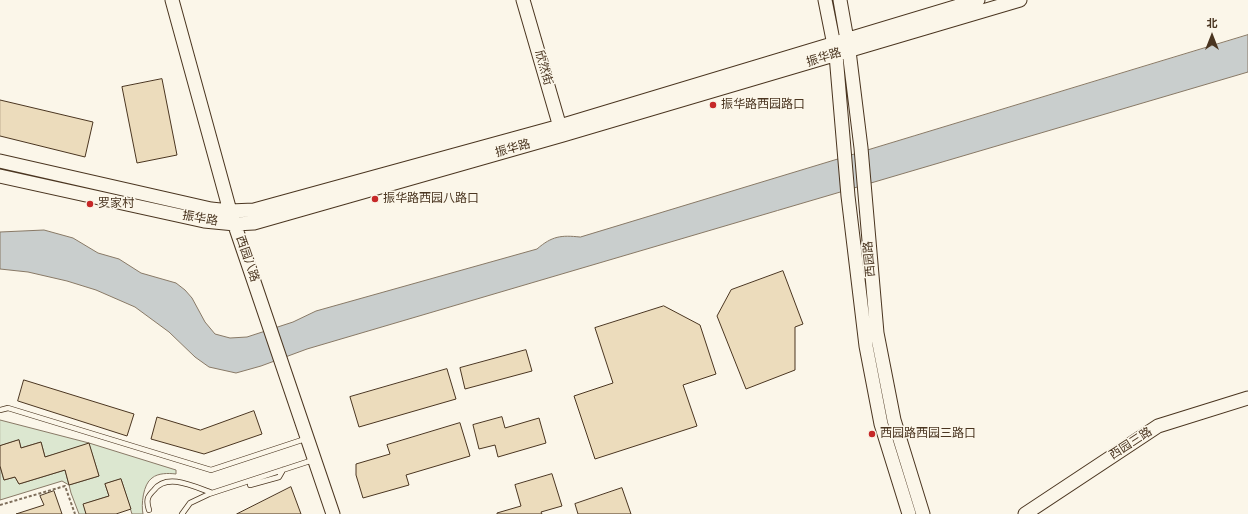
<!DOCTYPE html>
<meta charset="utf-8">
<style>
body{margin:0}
#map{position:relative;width:1248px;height:514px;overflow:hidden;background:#fbf6e9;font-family:Roboto,"Noto Sans SC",sans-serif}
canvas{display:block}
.north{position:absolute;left:1192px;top:16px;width:40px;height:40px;-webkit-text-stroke:3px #fbf6e9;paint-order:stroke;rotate:0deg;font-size:11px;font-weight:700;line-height:16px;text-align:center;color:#4a3520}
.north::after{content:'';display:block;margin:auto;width:14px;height:18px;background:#4a3520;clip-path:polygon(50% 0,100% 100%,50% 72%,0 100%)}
</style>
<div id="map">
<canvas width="1248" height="514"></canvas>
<div class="north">北</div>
</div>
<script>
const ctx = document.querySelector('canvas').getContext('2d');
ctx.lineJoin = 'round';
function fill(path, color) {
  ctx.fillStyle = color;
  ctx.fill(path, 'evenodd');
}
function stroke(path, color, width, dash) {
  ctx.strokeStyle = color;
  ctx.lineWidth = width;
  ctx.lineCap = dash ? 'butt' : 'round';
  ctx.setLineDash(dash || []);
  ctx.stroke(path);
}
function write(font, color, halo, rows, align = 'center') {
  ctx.font = font + ' Roboto,"Noto Sans SC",sans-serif';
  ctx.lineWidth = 3;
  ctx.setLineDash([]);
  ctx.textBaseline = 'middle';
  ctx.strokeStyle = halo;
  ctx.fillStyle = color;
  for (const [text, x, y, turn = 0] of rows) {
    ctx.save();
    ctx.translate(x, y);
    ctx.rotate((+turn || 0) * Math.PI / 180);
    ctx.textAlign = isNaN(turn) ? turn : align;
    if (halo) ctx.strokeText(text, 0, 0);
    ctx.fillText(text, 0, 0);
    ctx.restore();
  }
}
const green = new Path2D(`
 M0 420 89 443 176 470V474C168 473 158 473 152 478 143 484 141 505 143 514H132L121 479 105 484 109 496 84 504 86 514H79L71 493 69 485 62 481 0 500V466L4 480 15 477 19 484 65 470 69 485 99 476 89 444 45 457 41 442 21 448 19 440 0 446Z`);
const water = new Path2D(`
 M1248 35V72L307 349 261 366 236 373 209 367 195 357 169 332 135 307 96 290 67 281 28 272 0 269V232L44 230 73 238 98 253 119 259 141 273 176 283 185 290 192 298 205 322 215 334 230 338 247 337 293 322 316 311 537 249C552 236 561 235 580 237Z`);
const building = new Path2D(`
 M162 79 177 155 137 163 122 87Z
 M0 100 93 122 85 157 0 136Z
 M783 271 803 324 795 327V370L746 389 717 316 731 290Z
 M664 306 700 325 716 374 683 385 697 426 595 459 574 396 613 383 595 328Z
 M526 350 532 371 465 389 460 368Z
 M447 369 456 399 359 427 350 397Z
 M24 380 134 414 127 436 18 401Z
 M254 411 262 434 204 454 151 439 157 417 200 430Z
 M502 417 505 428 539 418 546 443 498 457 495 445 479 449 473 425Z
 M460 423 470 456 406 475 409 485 363 498 356 475V464L390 454 387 445Z
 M19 440 21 448 41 442 45 457 89 443 99 476 69 485 65 470 19 484 15 477 4 480 0 466V446Z
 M552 474 562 506 541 512 542 514H497V513L521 506 515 485Z
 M121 479 131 509 116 514H86L83 504 109 496 105 484Z
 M291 487 301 514H237Z
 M622 488 631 514H578L575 504Z
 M54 491 62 514H16L44 505 40 496Z`);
const path = new Path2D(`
 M0 505 65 486 75 514`);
const lane = new Path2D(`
 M0 410 8 408 211 470 305 439
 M250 485 279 477 283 470
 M149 510C148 507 147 501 148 498 149 495 152 492 154 490 167 472 195 487 212 493
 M182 514 190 503 209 494 313 460`);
const secondary = new Path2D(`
 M172 0 230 211 333 514
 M523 0 562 134
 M825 0 836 55 848 196 866 346 881 424 909 514
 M840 0 849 51 861 148 877 333 894 420 923 514
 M0 161 211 209 230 211 254 210 560 126 978 0
 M0 176 204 221 235 224 254 223 563 135 1020 0
 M1025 514 1158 426 1248 398`);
const markers = [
 [713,105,4,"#c62828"],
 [375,199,4,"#c62828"],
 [90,204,4,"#c62828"],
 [872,434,4,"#c62828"]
];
const streetNames = [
 ["振华路",824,58,-17],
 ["欣然街",543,68,74],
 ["振华路",513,149,-16],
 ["振华路",200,219,10],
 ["西园八路",247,259,71],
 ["西园路",870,259,-95],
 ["西园三路",1131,444,-33]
];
const poiNames = [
 ["振华路西园路口",721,105],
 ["振华路西园八路口",383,199],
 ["罗家村",98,204],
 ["西园路西园三路口",880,434]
];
fill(green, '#dce7d0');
stroke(green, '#887966', 1);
fill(water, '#c9cecd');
stroke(water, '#887966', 1);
fill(building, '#ecdcbc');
stroke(building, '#4a3520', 1);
stroke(lane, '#4a3520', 6);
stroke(secondary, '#4a3520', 15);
stroke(path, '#7f6f5c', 2, [3, 2]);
stroke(lane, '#fbf6e9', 4.5);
stroke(secondary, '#fbf6e9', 13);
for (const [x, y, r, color] of markers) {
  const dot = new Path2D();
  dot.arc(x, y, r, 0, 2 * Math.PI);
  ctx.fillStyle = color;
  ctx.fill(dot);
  stroke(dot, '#fbf6e9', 1.5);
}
write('12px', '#4a3520', '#fbf6e9', streetNames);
write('12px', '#4a3520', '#fbf6e9', poiNames, 'left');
</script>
